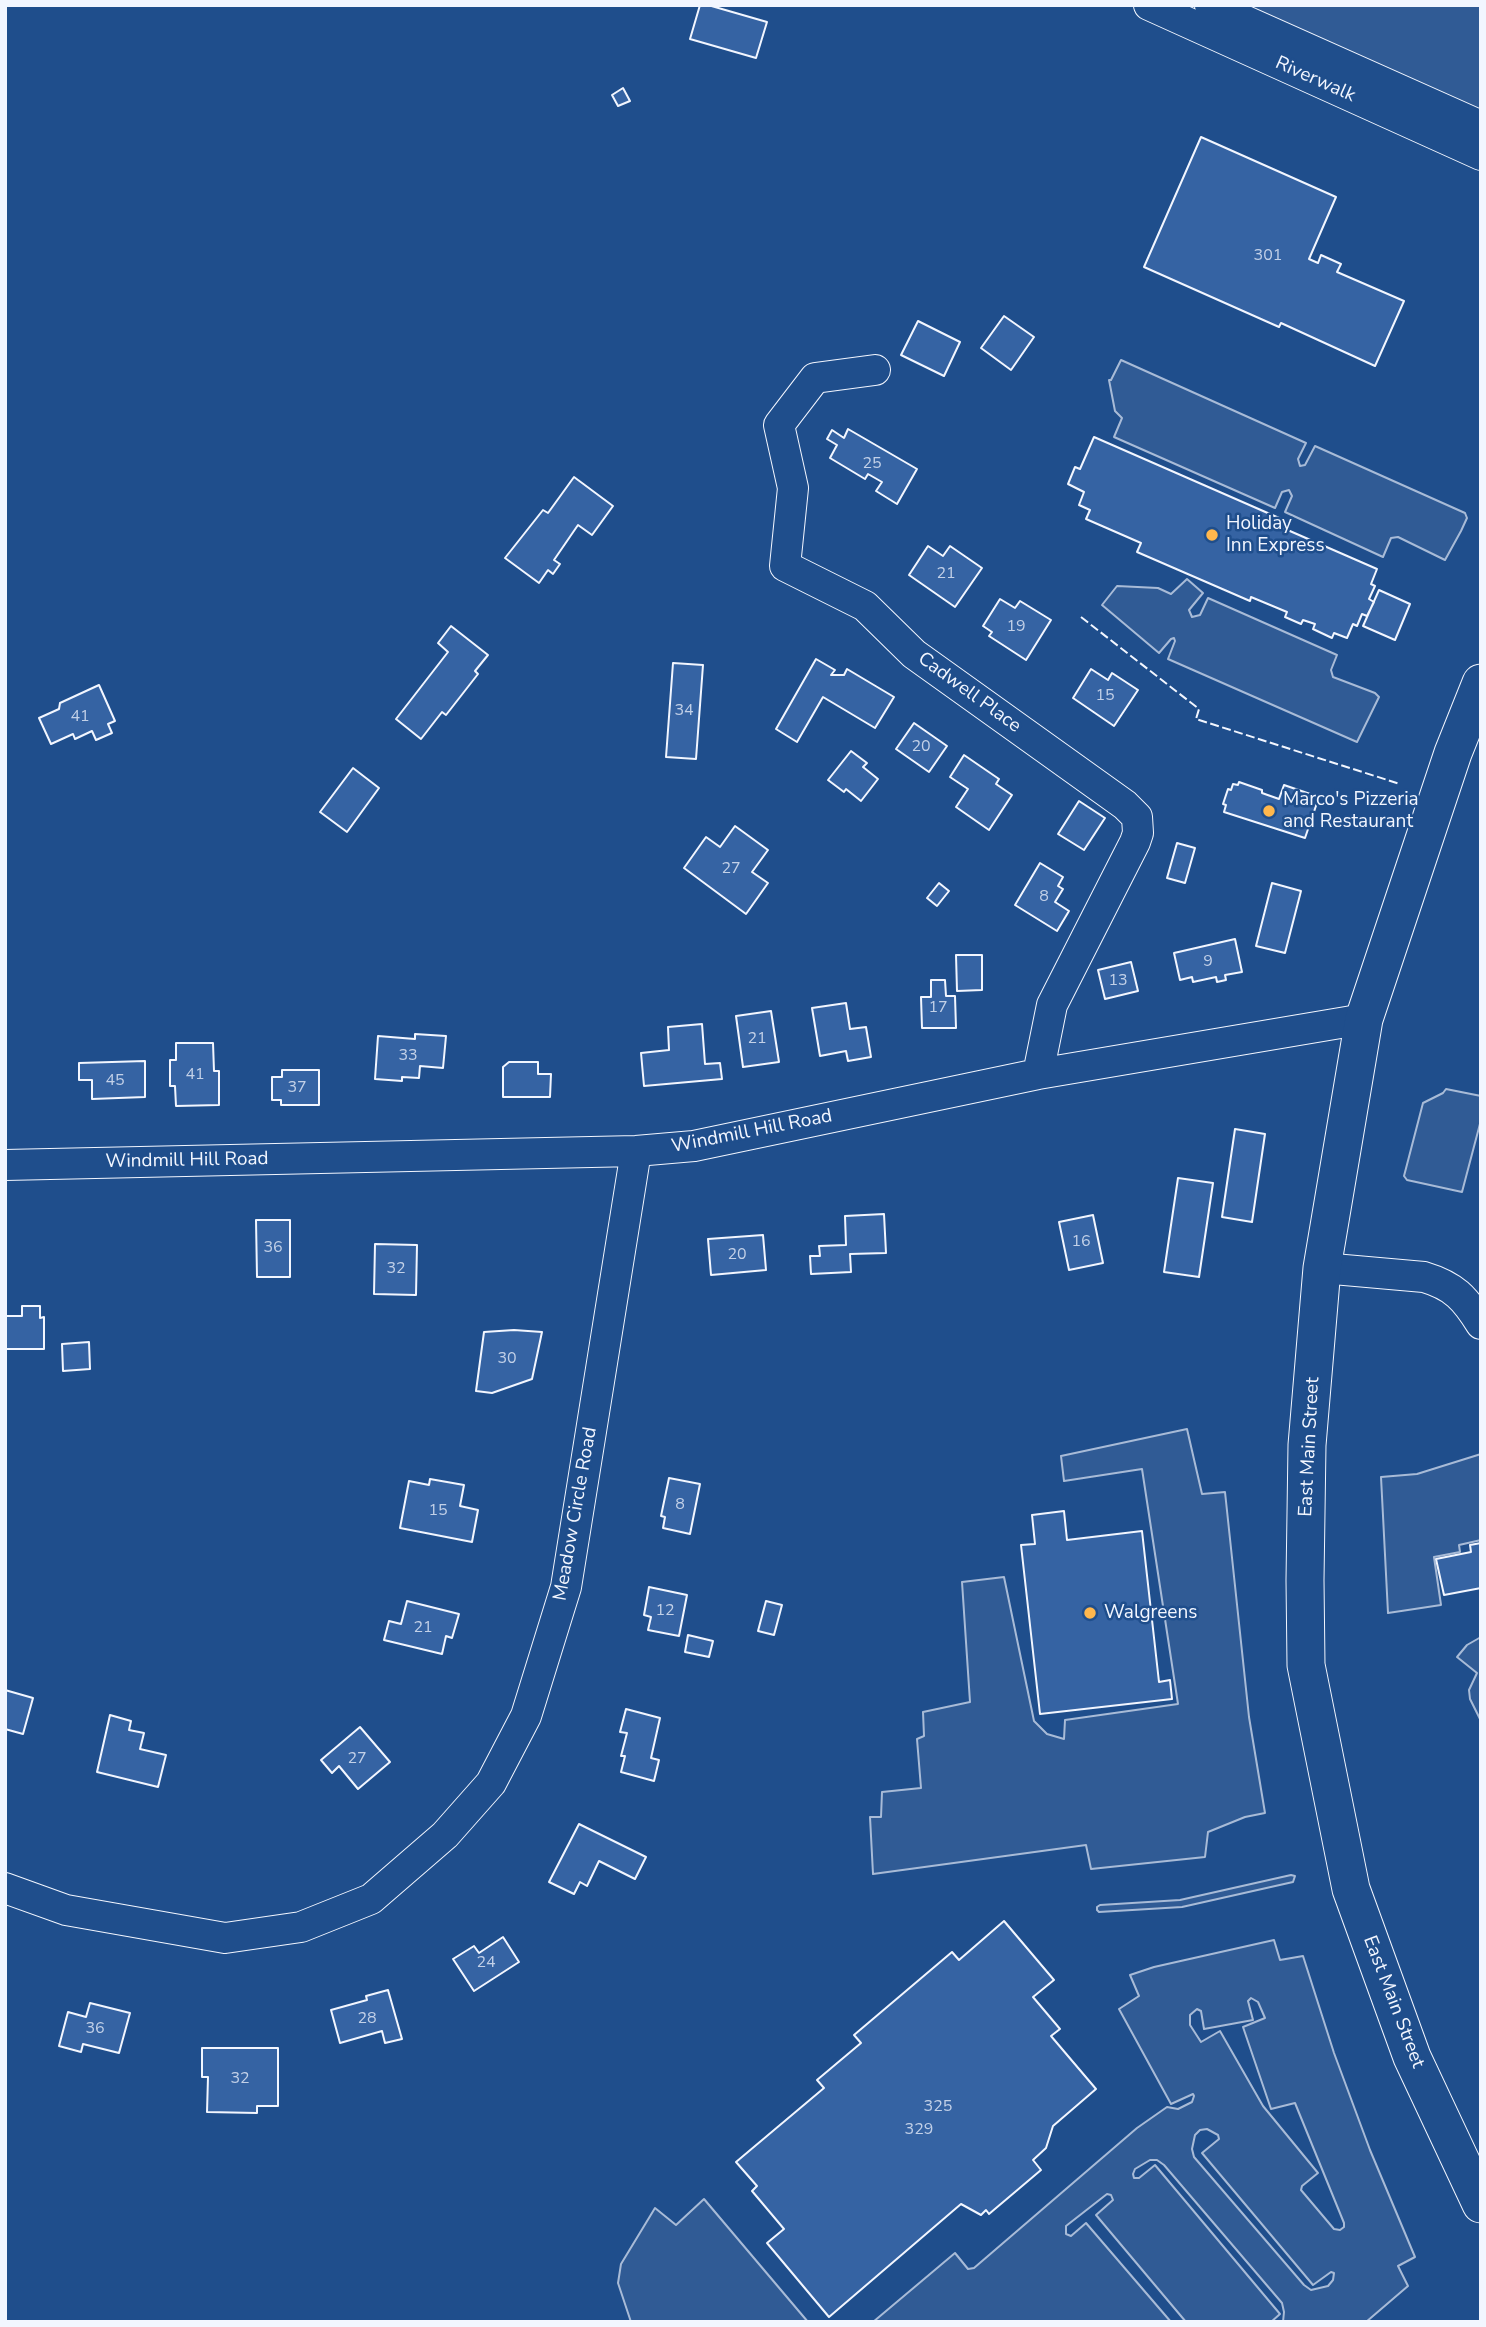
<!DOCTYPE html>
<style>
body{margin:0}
#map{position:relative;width:1486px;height:2327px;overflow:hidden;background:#1f4e8c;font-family:"Nunito Sans",sans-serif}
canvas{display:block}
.frame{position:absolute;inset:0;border:7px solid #f2f6ff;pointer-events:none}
</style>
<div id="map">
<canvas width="1486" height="2327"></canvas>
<div class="frame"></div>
</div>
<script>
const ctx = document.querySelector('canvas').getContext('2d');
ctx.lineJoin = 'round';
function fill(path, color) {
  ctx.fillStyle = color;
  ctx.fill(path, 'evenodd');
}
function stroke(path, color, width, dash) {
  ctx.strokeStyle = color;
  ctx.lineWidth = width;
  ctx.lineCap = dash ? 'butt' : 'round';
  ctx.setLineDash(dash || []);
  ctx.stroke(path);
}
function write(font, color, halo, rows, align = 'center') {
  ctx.font = font + ' "Nunito Sans",sans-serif';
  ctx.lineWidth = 5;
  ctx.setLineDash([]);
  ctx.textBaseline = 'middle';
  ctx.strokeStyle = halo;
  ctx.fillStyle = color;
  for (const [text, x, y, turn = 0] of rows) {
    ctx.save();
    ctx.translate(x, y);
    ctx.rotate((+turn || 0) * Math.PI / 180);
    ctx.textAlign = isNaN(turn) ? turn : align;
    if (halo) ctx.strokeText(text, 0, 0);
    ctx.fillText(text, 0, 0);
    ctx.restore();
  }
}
const built = new Path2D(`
 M1245 5H1481V112Z
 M1121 360 1306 443 1298 459 1300 466 1305 465 1315 446 1465 513 1467 518 1461 531 1445 560 1398 537 1391 538 1383 557 1285 512 1292 496 1289 490 1282 492 1275 508 1114 437 1122 418 1115 411 1109 380H1111Z
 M1187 579 1203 593 1189 610 1192 617 1200 615 1208 598 1337 655 1331 670 1333 677 1375 693 1379 697 1357 742 1168 659 1175 641 1174 638 1171 639 1159 653 1102 605 1117 586 1158 588 1171 594Z
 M1446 1089 1481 1096V1120L1462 1192 1407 1180 1404 1176 1423 1103 1443 1093Z
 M1187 1429 1202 1494 1225 1492 1249 1717 1265 1813 1245 1817 1208 1832 1205 1857 1091 1869 1086 1845 873 1874 870 1817H881L882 1792 921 1788 917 1739 924 1736 923 1712 970 1702 962 1582 1004 1577 1034 1721 1047 1734 1064 1739 1065 1720 1178 1704 1142 1469 1064 1481 1061 1456Z
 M1481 1454V1540L1459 1545 1460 1552 1434 1557 1441 1605 1388 1613 1381 1477 1417 1474Z
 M1481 1637V1721L1470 1699 1469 1690 1477 1673 1457 1657 1467 1645Z
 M1291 1875 1295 1876 1293 1882 1182 1907 1099 1912 1097 1910V1907L1100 1905 1180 1900Z
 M1274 1940 1280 1960 1303 1956 1334 2053 1370 2150 1415 2257 1398 2266 1408 2286 1366 2322H1283L1284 2312 1282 2303 1164 2165 1157 2160H1150L1135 2169 1133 2174 1134 2178H1139L1155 2165 1280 2314 1271 2322H1186L1096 2215 1113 2200 1111 2195 1107 2194 1066 2226V2234L1071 2236 1086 2223 1171 2322H873L955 2253 968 2269 974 2268 1137 2128 1167 2107 1178 2109 1192 2102 1194 2096 1193 2094 1171 2104 1119 2009 1139 1996 1130 1975 1154 1967ZM1251 1998 1258 2002 1265 2018 1243 2027 1271 2109 1295 2103 1344 2223V2227L1340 2230 1334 2229 1301 2190 1302 2186 1318 2173 1263 2106 1220 2031 1201 2042 1190 2025V2015L1197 2009 1201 2011 1204 2029 1253 2020 1248 2001ZM1207 2129 1218 2135 1219 2139 1202 2153 1313 2285 1331 2272 1334 2273 1333 2280 1328 2286 1311 2290 1304 2285 1194 2157 1192 2149 1195 2135 1200 2130Z
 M704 2199 808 2322H631L618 2283 621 2264 655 2208 676 2225Z`);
const building = new Path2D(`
 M700 5H708L767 22 756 58 690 39Z
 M623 88 630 101 618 106 612 95Z
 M1201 137 1336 197 1309 259 1318 263 1321 255 1341 264 1337 272 1404 301 1375 366 1281 323 1279 327 1144 267Z
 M1004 316 1034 337 1011 370 981 348Z
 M918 321 960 342 944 376 901 355Z
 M848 429 917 469 897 504 876 491 882 482 868 474 865 479 830 458 837 445 827 439 832 430 844 438Z
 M1094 437 1286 521 1283 528 1377 569 1371 584 1375 586 1369 599 1374 602 1367 616 1362 614 1357 626 1353 624 1347 638 1334 633 1332 638 1313 629 1315 624 1303 620 1301 624 1285 617 1287 612 1251 597 1250 601 1137 552 1141 543 1086 519 1090 510 1079 505 1084 492 1068 484 1075 467 1080 469Z
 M574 477 613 506 592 535 578 525 554 560 560 564 553 574 548 570 539 583 505 558 543 510 548 513Z
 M928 546 943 556 950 546 982 568 955 607 909 575Z
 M1379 590 1410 604 1395 640 1363 626Z
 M1000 599 1015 608 1020 601 1051 620 1026 660 989 636 992 632 983 626Z
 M451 626 488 655 475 671 478 674 446 715 442 712 421 739 396 719 448 652 438 643Z
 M816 659 835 670 831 675H844L847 669 894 697 875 728 823 697 797 742 776 729Z
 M673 663 703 665 696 759 666 757Z
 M1091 669 1108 680 1112 673 1138 690 1114 726 1073 698Z
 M99 685 115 721 108 724 112 733 96 740 92 731 75 739 73 734 51 744 39 718 59 709 60 703Z
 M914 723 947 746 929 772 896 749Z
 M851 751 867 763 863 767 878 779 861 801 846 789 844 792 828 780Z
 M964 755 999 779 996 784 1012 795 989 830 956 807 968 789 950 777Z
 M353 768 379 788 347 832 320 812Z
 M1239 782 1262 790V793L1279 799 1284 785 1319 797 1305 838 1224 812 1226 805 1223 804 1228 789 1231 790 1233 784 1238 785Z
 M1079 801 1105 818 1084 850 1058 834Z
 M735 826 768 850 752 872 768 883 746 914 684 868 706 837 720 847Z
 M1177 843 1195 848 1185 883 1167 878Z
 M1040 863 1063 877 1058 886 1063 889 1055 902 1069 911 1057 931 1015 905Z
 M939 883 949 891 937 906 927 898Z
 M1272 883 1301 891 1285 953 1256 946Z
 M1235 939 1242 972 1225 975 1226 980 1217 982 1216 977 1193 982 1192 977 1180 980 1174 953Z
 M956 955H982V990L957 991Z
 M1131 962 1138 991 1105 999 1098 970Z
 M931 980H945L946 996H955L956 1028H922L921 997H931Z
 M846 1003 850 1029 866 1027 871 1057 848 1061 846 1051 820 1056 812 1008Z
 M771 1011 779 1062 743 1067 736 1016Z
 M702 1024 705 1064 720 1063 722 1079 644 1086 641 1053 669 1050 668 1027Z
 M415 1034 446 1036 443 1068 420 1066 419 1078 402 1077V1081L375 1079 378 1036 415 1039Z
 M176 1043H213L214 1071H219V1105L176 1106 175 1086H170V1060H176Z
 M145 1061V1097L92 1099V1080H79V1063Z
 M509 1062H538V1074H551L550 1097H503V1067Z
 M282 1070H319V1105H281V1100H272V1077H282Z
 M1235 1129 1265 1134 1252 1222 1222 1217Z
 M1178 1178 1213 1183 1199 1277 1164 1272Z
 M884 1214 886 1253 850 1254 851 1272 811 1274 810 1256H820L819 1246 846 1245 845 1216Z
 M1093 1215 1103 1263 1069 1270 1059 1222Z
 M256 1220H290V1277H257Z
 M763 1235 766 1270 711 1275 708 1239Z
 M375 1244 417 1245 416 1295 374 1294Z
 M22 1306H40V1318L44 1317V1349H5V1316H22Z
 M514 1330 542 1332 532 1379 492 1393 476 1391 484 1332Z
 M89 1342 90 1369 63 1371 62 1344Z
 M669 1478 700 1484 690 1534 663 1528 665 1517 661 1516Z
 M430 1479 464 1485 460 1506 478 1510 472 1542 400 1528 409 1481 429 1485Z
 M1064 1511 1067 1540 1142 1531 1159 1682 1170 1680 1172 1699 1040 1714 1021 1545 1035 1544 1032 1515Z
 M1481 1543V1588L1444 1595 1436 1559 1471 1552 1470 1545Z
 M649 1587 687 1595 679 1636 648 1630 651 1617 644 1615Z
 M407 1601 459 1614 452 1638 446 1636 442 1654 384 1640 389 1621 401 1624Z
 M766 1601 782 1605 774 1635 758 1631Z
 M688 1635 713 1641 709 1657 685 1652Z
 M5 1690 33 1698 23 1734 5 1729Z
 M626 1709 660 1718 651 1758 659 1760 654 1781 621 1772 625 1756H621L627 1733 620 1732Z
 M110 1715 131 1721 129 1730 144 1733 140 1749 166 1755 158 1787 97 1772Z
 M360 1727 390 1762 358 1789 339 1766 332 1773 321 1760Z
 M579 1824 646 1857 635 1879 599 1861 587 1886 580 1882 574 1894 549 1882Z
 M1004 1921 1054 1980 1033 1997 1060 2029 1051 2036 1096 2089 1053 2126 1046 2148 1033 2160 1041 2170 989 2214 986 2210 981 2215 961 2204 829 2317 767 2243 784 2229 752 2191 757 2186 736 2162 824 2088 817 2080 861 2043 854 2035 952 1952 959 1960Z
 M503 1937 519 1962 474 1991 453 1959 474 1946 479 1953Z
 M388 1990 402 2039 385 2043 382 2031 340 2043 331 2010 367 2000 366 1996Z
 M90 2003 130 2013 119 2053 83 2044 81 2052 59 2046 68 2012 86 2017Z
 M202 2048H278V2106H257V2113L207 2112 208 2077H202Z`);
const minor = new Path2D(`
 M1149 5 1481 155
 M1210 5 1481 126
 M875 370 815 378 779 425 793 488 785 566 865 606 914 654 1125 805 1137 817 1138 833 1135 842 1052 1005 1038 1074
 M5 1165 636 1151 694 1146 1038 1074 1364 1019
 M1322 1268 1424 1277C1454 1286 1465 1298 1481 1324
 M5 1888 66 1910 225 1938 301 1927 371 1899 445 1835 491 1783 526 1716 566 1587 636 1151`);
const major = new Path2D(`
 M1481 683 1453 753 1364 1019 1322 1268 1307 1445 1305 1580 1306 1665 1351 1889 1412 2057 1481 2204`);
const fence = new Path2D(`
 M1081 617 1199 709 1196 719 1400 784`);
const markers = [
 [1212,535,7,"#ffb74d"],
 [1269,811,7,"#ffb74d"],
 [1090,1613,7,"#ffb74d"]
];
const numberNames = [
 ["301",1268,256],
 ["25",872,464],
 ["21",946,574],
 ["19",1016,627],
 ["15",1105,696],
 ["34",684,711],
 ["41",80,717],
 ["20",921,747],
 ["27",731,869],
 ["8",1044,897],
 ["9",1208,962],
 ["13",1118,981],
 ["17",938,1008],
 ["21",757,1039],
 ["33",408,1056],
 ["41",195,1075],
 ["45",115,1081],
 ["37",297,1088],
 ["16",1081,1242],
 ["36",273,1248],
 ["20",737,1255],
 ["32",396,1269],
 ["30",507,1359],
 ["8",680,1505],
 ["15",438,1511],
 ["12",665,1611],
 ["21",423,1628],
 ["27",357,1759],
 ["24",486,1963],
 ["28",367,2019],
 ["36",95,2029],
 ["32",240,2079],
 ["325",938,2107],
 ["329",919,2130]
];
const streetNames = [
 ["Riverwalk",1315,80,24],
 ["Cadwell Place",969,693,36],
 ["Windmill Hill Road",752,1132,-11],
 ["Windmill Hill Road",187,1161,-1],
 ["East Main Street",1310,1447,-87],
 ["Meadow Circle Road",576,1514,-80],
 ["East Main Street",1393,2002,69]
];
const poiNames = [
 ["Holiday",1226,524],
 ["Inn Express",1226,546],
 ["Marco's Pizzeria",1283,800],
 ["and Restaurant",1283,822],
 ["Walgreens",1104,1613]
];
fill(built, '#305b95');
stroke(built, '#a8bbd7', 2);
fill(building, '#3563a3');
stroke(building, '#f2f6ff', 2);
stroke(minor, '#f2f6ff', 32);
stroke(major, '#f2f6ff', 39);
stroke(minor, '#1f4e8c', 30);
stroke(major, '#1f4e8c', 37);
stroke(fence, '#f2f6ff', 2, [9, 3.5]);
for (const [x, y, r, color] of markers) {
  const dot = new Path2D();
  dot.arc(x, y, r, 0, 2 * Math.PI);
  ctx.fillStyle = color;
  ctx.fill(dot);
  stroke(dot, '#1f4e8c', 2.5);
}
write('16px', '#c3d1e8', null, numberNames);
write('19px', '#f2f6ff', '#1f4e8c', streetNames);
write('19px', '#f2f6ff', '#1f4e8c', poiNames, 'left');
</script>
